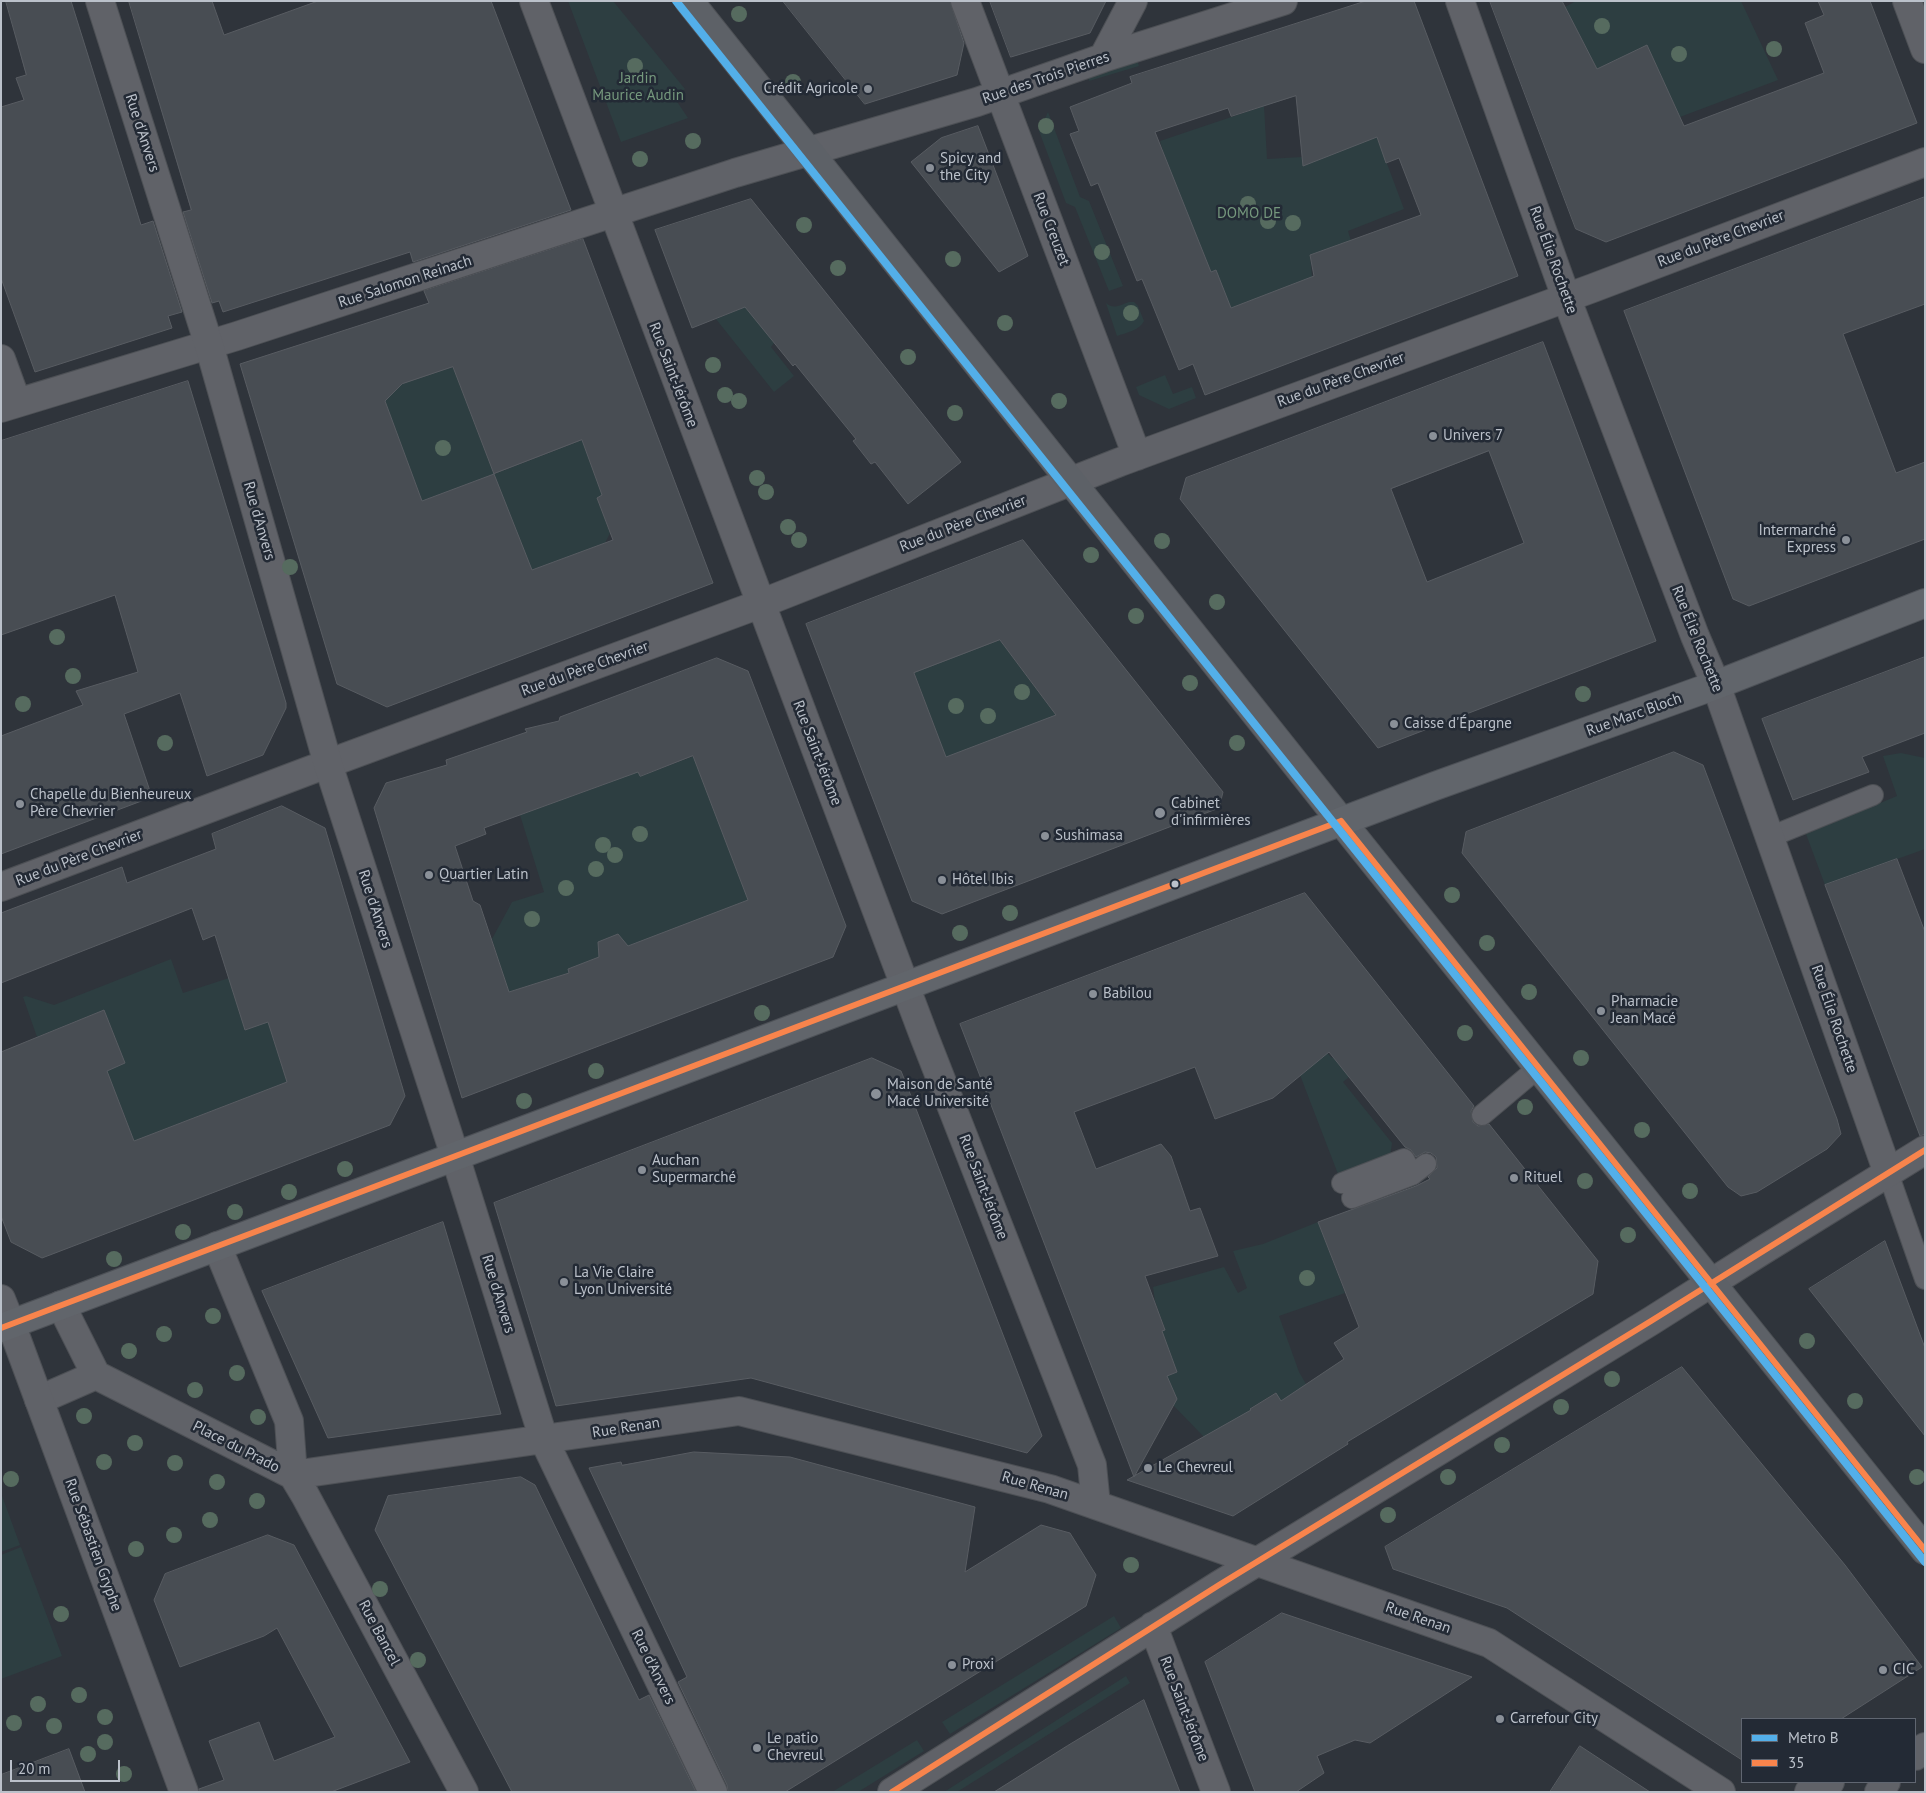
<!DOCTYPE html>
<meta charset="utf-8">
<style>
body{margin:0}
#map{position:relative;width:1926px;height:1793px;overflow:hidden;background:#2f343b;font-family:"PT Sans",sans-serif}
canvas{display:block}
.frame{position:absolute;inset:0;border:2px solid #bbc1ca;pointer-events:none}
.legend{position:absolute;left:1741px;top:1718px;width:175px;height:65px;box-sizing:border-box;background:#232a35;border:1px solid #606671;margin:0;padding:6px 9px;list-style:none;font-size:15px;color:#bbc1ca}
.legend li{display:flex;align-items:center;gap:10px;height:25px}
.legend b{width:25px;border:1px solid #606671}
.scale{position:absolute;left:10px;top:1760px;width:110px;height:22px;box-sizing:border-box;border:2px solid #bbc1ca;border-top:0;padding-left:6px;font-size:15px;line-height:18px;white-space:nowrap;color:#bbc1ca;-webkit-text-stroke:4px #232a35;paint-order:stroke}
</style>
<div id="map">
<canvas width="1926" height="1793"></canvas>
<div class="frame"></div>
<ul class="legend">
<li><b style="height:6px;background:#53afe9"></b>Metro B</li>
<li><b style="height:6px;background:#f8844c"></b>35</li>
</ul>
<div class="scale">20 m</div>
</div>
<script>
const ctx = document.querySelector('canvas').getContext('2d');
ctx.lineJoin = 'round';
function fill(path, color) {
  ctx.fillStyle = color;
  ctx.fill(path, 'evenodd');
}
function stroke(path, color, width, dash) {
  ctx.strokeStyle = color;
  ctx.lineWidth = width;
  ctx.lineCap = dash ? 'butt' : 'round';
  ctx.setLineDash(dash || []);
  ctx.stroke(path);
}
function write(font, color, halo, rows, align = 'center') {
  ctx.font = font + ' "PT Sans",sans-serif';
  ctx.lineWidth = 5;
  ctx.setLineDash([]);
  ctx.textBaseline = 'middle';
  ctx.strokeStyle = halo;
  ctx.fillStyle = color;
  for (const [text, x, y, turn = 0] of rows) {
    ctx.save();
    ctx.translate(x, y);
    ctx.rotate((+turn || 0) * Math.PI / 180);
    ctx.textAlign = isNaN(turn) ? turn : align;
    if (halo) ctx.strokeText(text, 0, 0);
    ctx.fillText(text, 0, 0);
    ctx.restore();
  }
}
const green = new Path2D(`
 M568 1H613L685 89 674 97 688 118 621 142Z
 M1576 1H1741L1778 80 1680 117 1647 46 1597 69 1565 7Z
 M1136 57 1139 66 1089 81 1087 71Z
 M1264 106 1267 159 1302 157 1303 165 1377 137 1404 209 1348 231 1351 241 1310 255 1312 277 1231 308 1216 271 1211 272 1166 161 1160 141Z
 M1048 112 1080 197 1089 201 1123 286 1109 291 1075 207 1066 203 1039 131Z
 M1129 302H1134L1138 306 1144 321C1140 330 1126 333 1117 336L1106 303C1114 310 1120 305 1129 302Z
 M749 305 774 343 771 347 794 376 774 392 716 319Z
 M453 367 494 474 582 440 602 495 597 498 610 533 605 543 530 571 494 474 422 501 381 391Z
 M1165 375 1173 394 1192 387 1196 398 1169 409 1139 395 1136 387Z
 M1000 640 1075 741 946 758 913 669Z
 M1901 753 1925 758V849L1825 885 1806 834 1897 796 1883 756Z
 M694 756 748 900 627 947 604 940 598 947 600 957 568 969 569 973 502 994 492 961 496 953 492 939 512 902 544 892 520 815 603 785 637 769 641 776Z
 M171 959 183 993 229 978 245 1030 268 1022 287 1082 134 1141 107 1071 125 1063 104 1010 37 1037 23 997 26 996 54 1005Z
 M1327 1053 1332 1058 1338 1054 1354 1073 1343 1082 1392 1143 1390 1156 1338 1174 1300 1075Z
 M1318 1222 1345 1293 1279 1316 1299 1372 1309 1389 1283 1405 1275 1393 1251 1408 1252 1413 1204 1437 1173 1405 1177 1399 1167 1376 1177 1372 1161 1332 1165 1329 1155 1301 1153 1287 1224 1267 1238 1293 1247 1288 1233 1251 1263 1244Z
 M1 1493 20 1545 1 1552Z
 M21 1547 62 1656 1 1679V1555Z
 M1114 1616 1121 1628 950 1734 942 1722Z
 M1126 1676 1130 1683 957 1792H944Z
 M917 1740 924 1751 858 1792H832Z`);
const building = new Path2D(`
 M6 1H71L141 225 153 221 182 312 168 316 172 328 35 372 1 278V107L24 100 16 78 26 75Z
 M129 1H212L224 35 318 1H491L571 210 413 262 410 252 223 312 219 301 212 303 183 212 191 210Z
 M783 1H950L964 43 957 75 865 104Z
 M990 1H1106L1090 33 1011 57Z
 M1366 1H1414L1518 276 1205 395 1193 364 1179 370 1142 279 1137 281 1098 183 1091 186 1070 134 1079 131 1070 107 1132 83 1130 77ZM1296 96 1303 166 1377 137 1386 163 1399 158 1421 215 1310 255 1314 276 1231 308 1216 270 1211 272 1155 132 1228 108 1231 116Z
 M1490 1H1562L1597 69 1647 45 1684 126 1824 73 1805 23 1824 15 1818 1H1870L1917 123 1606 242 1576 229Z
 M978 126 1028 256 999 272 911 162 941 138Z
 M1925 197V304L1843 334 1896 473 1925 462V539L1749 606 1733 599 1624 311Z
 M751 199 961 462 908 504 875 462 871 464 853 441 856 439 795 364 793 366 745 307 692 328 655 230Z
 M583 239 713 583 387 707 337 684 240 364 429 303 424 291ZM453 367 494 474 422 501 385 401 402 384ZM582 440 602 495 597 498 613 540 532 570 494 474Z
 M1543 342 1656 641 1378 748 1180 499 1186 478ZM1489 451 1524 543 1427 582 1391 489Z
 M188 381 286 703V708L263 755 207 776 180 693 124 714 152 797 1 854V736L83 705 76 691 138 672 115 595 1 635V441Z
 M1023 540 1223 792 1219 808 942 914 912 901 806 624ZM1000 640 1056 715 946 757 914 673Z
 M1925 657V733L1862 757 1869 772 1793 800 1762 719Z
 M717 658 748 671 846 926 833 957 462 1098 374 808 386 783 447 765 446 760 527 732 525 729 559 721 560 717 576 711ZM693 756 748 900 628 946 618 934 598 942 599 957 568 969 569 973 509 992 480 905 473 901 455 846 486 834 484 828 638 772 640 776Z
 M1674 752 1703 765 1837 1119 1841 1134 1827 1149 1757 1192 1741 1196 1728 1187 1462 853 1466 832Z
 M282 806 325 828 405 1096 390 1125 42 1258 11 1242 1 1216V1052L104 1010 125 1063 107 1071 134 1141 287 1082 268 1022 245 1030 215 935 203 940 192 908 1 983V913L122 867 127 883 216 849 212 834Z
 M1897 859 1925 932V1134L1920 1136 1825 885Z
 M1305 893 1474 1106 1471 1111 1473 1122 1478 1126 1489 1124 1598 1261 1593 1294 1347 1442 1348 1444 1233 1516 1127 1480 1251 1410 1250 1409 1276 1393 1281 1401 1344 1359 1334 1343 1359 1327 1318 1222 1416 1186 1430 1179 1428 1177 1437 1168 1436 1157 1431 1153 1425 1152 1416 1157 1411 1150 1405 1147 1329 1052 1273 1098 1215 1119 1195 1067 1074 1112 1096 1169 1161 1144 1171 1156 1190 1211 1200 1208 1218 1256 1145 1276 1165 1330 1162 1331 1177 1372 1167 1376 1177 1399 1134 1477 960 1024Z
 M872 1058 901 1071 911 1096 1042 1436 1027 1453 751 1378 556 1406 494 1203Z
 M443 1222 501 1414 328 1438 262 1291Z
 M1885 1241 1925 1348V1436L1809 1289Z
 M1682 1367 1845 1565 1922 1667 1841 1719H1742V1760L1507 1608 1393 1569 1385 1547Z
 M694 1452 790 1457 975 1507 965 1572 1041 1525 1070 1533 1096 1575 1086 1606 785 1792H728L727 1785 678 1682 687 1677 589 1468 621 1462 622 1465Z
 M521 1477 535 1485 639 1700 649 1695 696 1792H512L375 1530 388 1496Z
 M268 1535 294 1545 410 1762 331 1792H199V1789L224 1780 209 1741 259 1722 274 1761 335 1737 277 1628 264 1636 180 1667 154 1600 165 1574Z
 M1282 1613 1341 1633 1472 1677 1370 1743 1355 1740 1317 1756 1324 1773 1296 1792H1255L1205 1662Z
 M1144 1700 1180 1792H994L1067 1746Z
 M1580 1746 1650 1792H1550Z
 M69 1749 85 1792H1V1775Z`);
const service = new Path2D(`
 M1770 837 1873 795
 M1482 1115 1539 1067
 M1888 1173 1925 1279
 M1412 1175 1426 1164
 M1342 1183 1404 1159 1412 1175 1352 1198`);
const minor = new Path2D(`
 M534 1 924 1036 1092 1465 1096 1505
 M965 1 1137 456
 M1460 1 1566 297 1695 636 1716 685 1888 1173
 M1907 1 1925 49
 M1103 58 1133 1
 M1 359 17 403
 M1 408 237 336 735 173 977 102 1103 58 1283 1
 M1 887 308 771 760 604 1120 462 1593 288 1925 162
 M455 1156 544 1440 713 1792
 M217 1246 289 1421 293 1475 305 1495 464 1792
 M1 1299 11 1324
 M61 1305 96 1375 293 1475
 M39 1400 96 1375
 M293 1475 739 1411 1050 1489 1489 1643 1721 1792
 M1153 1626 1216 1792
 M892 1792 1219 1585 1651 1321 1760 1252 1925 1150`);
const tertiary = new Path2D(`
 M100 1 209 345 328 764 455 1156
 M11 1324 184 1792
 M1915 1756 1925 1747
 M1809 1792 1830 1782
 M1879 1792 1886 1782`);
const secondary = new Path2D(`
 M689 1 1341 821 1925 1550`);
const primary = new Path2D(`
 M1 1328 1435 786 1716 685 1925 603`);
const bus1 = new Path2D(`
 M1341 821 1925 1550
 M1 1328 1341 821
 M892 1792 1219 1585 1651 1321 1925 1150`);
const metro1 = new Path2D(`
 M676 1 1925 1562`);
const trees = [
 [739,14],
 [1602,26],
 [1774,49],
 [1679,54],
 [635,66],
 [793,82],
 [1046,126],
 [693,141],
 [640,159],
 [1248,204],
 [1268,221],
 [1293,223],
 [804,225],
 [1102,252],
 [953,259],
 [838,268],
 [1131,313],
 [1005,323],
 [908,357],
 [713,365],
 [725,395],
 [739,401],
 [1059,401],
 [955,413],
 [443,448],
 [757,478],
 [766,492],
 [788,527],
 [799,540],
 [1162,541],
 [1091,555],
 [290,567],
 [1217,602],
 [1136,616],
 [57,637],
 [73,676],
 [1190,683],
 [1022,692],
 [1583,694],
 [23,704],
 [956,706],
 [988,716],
 [165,743],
 [1237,743],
 [640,834],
 [603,845],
 [615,855],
 [596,869],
 [566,888],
 [1452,895],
 [1010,913],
 [532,919],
 [960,933],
 [1487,943],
 [1529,992],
 [762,1013],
 [1465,1033],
 [1581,1058],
 [596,1071],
 [524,1101],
 [1525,1107],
 [1642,1130],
 [345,1169],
 [1585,1181],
 [1690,1191],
 [289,1192],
 [235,1212],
 [183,1232],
 [1628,1235],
 [114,1259],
 [1307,1278],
 [213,1316],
 [164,1334],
 [1807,1341],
 [129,1351],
 [237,1373],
 [1612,1379],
 [195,1390],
 [1855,1401],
 [1561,1407],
 [84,1416],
 [258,1417],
 [135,1443],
 [1502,1445],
 [104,1462],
 [175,1463],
 [1448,1477],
 [1917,1477],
 [11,1479],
 [217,1482],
 [257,1501],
 [1388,1515],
 [210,1520],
 [174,1535],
 [136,1549],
 [1131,1565],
 [380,1589],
 [61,1614],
 [418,1660],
 [79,1695],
 [38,1704],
 [105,1717],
 [14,1723],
 [54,1726],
 [105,1742],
 [88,1754],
 [124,1774]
];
const markers = [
 [868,89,5,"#8a9098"],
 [930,168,5,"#8a9098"],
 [1433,436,5,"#8a9098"],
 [1846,540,5,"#8a9098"],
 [1394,724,5,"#8a9098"],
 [20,804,5,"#8a9098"],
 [1160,813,6,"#8a9098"],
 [1045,836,5,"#8a9098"],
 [429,875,5,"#8a9098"],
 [942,880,5,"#8a9098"],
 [1175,884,4.5,"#bbc1ca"],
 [1093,994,5,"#8a9098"],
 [1601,1011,5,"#8a9098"],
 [876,1094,6,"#8a9098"],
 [642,1170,5,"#8a9098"],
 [1514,1178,5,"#8a9098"],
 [564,1282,5,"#8a9098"],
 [1148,1468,5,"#8a9098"],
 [952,1665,5,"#8a9098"],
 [1883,1670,5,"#8a9098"],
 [1500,1719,5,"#8a9098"],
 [757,1748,5,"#8a9098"]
];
const streetNames = [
 ["Rue des Trois Pierres",1046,78,-19],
 ["Rue d'Anvers",142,133,72],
 ["Rue Creuzet",1051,229,69],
 ["Rue du Père Chevrier",1721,239,-21],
 ["Rue Élie Rochette",1553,260,70],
 ["Rue Salomon Reinach",405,282,-18],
 ["Rue Saint-Jérôme",673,375,69],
 ["Rue du Père Chevrier",1341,380,-20],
 ["Rue d'Anvers",259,521,74],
 ["Rue du Père Chevrier",963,524,-21],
 ["Rue Élie Rochette",1697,639,68],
 ["Rue du Père Chevrier",585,669,-20],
 ["Rue Marc Bloch",1634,715,-20],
 ["Rue Saint-Jérôme",817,753,69],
 ["Rue du Père Chevrier",79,858,-21],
 ["Rue d'Anvers",375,909,72],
 ["Rue Élie Rochette",1834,1019,71],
 ["Rue Saint-Jérôme",983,1187,69],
 ["Rue d'Anvers",498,1294,73],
 ["Rue Renan",626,1428,-9],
 ["Place du Prado",236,1447,27],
 ["Rue Renan",1035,1486,16],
 ["Rue Sébastien Gryphe",93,1545,70],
 ["Rue Renan",1418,1618,19],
 ["Rue Bancel",379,1633,62],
 ["Rue d'Anvers",653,1667,64],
 ["Rue Saint-Jérôme",1184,1709,69]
];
const parkNames = [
 ["Jardin",638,79],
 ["Maurice Audin",638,96],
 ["DOMO DE",1249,214]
];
const poiNames = [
 ["Crédit Agricole",858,89,"right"],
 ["Spicy and",940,159],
 ["the City",940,176],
 ["Univers 7",1443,436],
 ["Intermarché",1836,531,"right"],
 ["Express",1836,548,"right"],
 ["Caisse d'Épargne",1404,724],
 ["Chapelle du Bienheureux",30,795],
 ["Père Chevrier",30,812],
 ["Cabinet",1171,804],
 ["d'infirmières",1171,821],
 ["Sushimasa",1055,836],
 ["Quartier Latin",439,875],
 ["Hôtel Ibis",952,880],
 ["Babilou",1103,994],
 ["Pharmacie",1611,1002],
 ["Jean Macé",1611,1019],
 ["Maison de Santé",887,1085],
 ["Macé Université",887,1102],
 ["Auchan",652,1161],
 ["Supermarché",652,1178],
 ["Rituel",1524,1178],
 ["La Vie Claire",574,1273],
 ["Lyon Université",574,1290],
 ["Le Chevreul",1158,1468],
 ["Proxi",962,1665],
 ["CIC",1893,1670],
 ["Carrefour City",1510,1719],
 ["Le patio",767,1739],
 ["Chevreul",767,1756]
];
fill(green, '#2d3e41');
fill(building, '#484d53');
stroke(building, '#585c62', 1);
stroke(service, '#4d5055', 22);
stroke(minor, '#4d5055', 30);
stroke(tertiary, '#4d5055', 30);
stroke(secondary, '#4d5055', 30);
stroke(primary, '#4d5157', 30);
stroke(service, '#606268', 20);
stroke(minor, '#606268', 28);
stroke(tertiary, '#606268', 28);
stroke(secondary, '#5d6167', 28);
stroke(primary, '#61656b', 28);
stroke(bus1, '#f8844c', 6);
stroke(metro1, '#53afe9', 8);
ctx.fillStyle = '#566b5f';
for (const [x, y] of trees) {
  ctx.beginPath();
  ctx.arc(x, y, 8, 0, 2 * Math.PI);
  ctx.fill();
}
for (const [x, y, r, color] of markers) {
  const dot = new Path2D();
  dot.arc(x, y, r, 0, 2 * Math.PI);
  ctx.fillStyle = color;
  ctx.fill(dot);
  stroke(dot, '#232a35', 2);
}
write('15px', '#bbc1ca', '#232a35', streetNames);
write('15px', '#75987d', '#232a35', parkNames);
write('15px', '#bbc1ca', '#232a35', poiNames, 'left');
</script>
